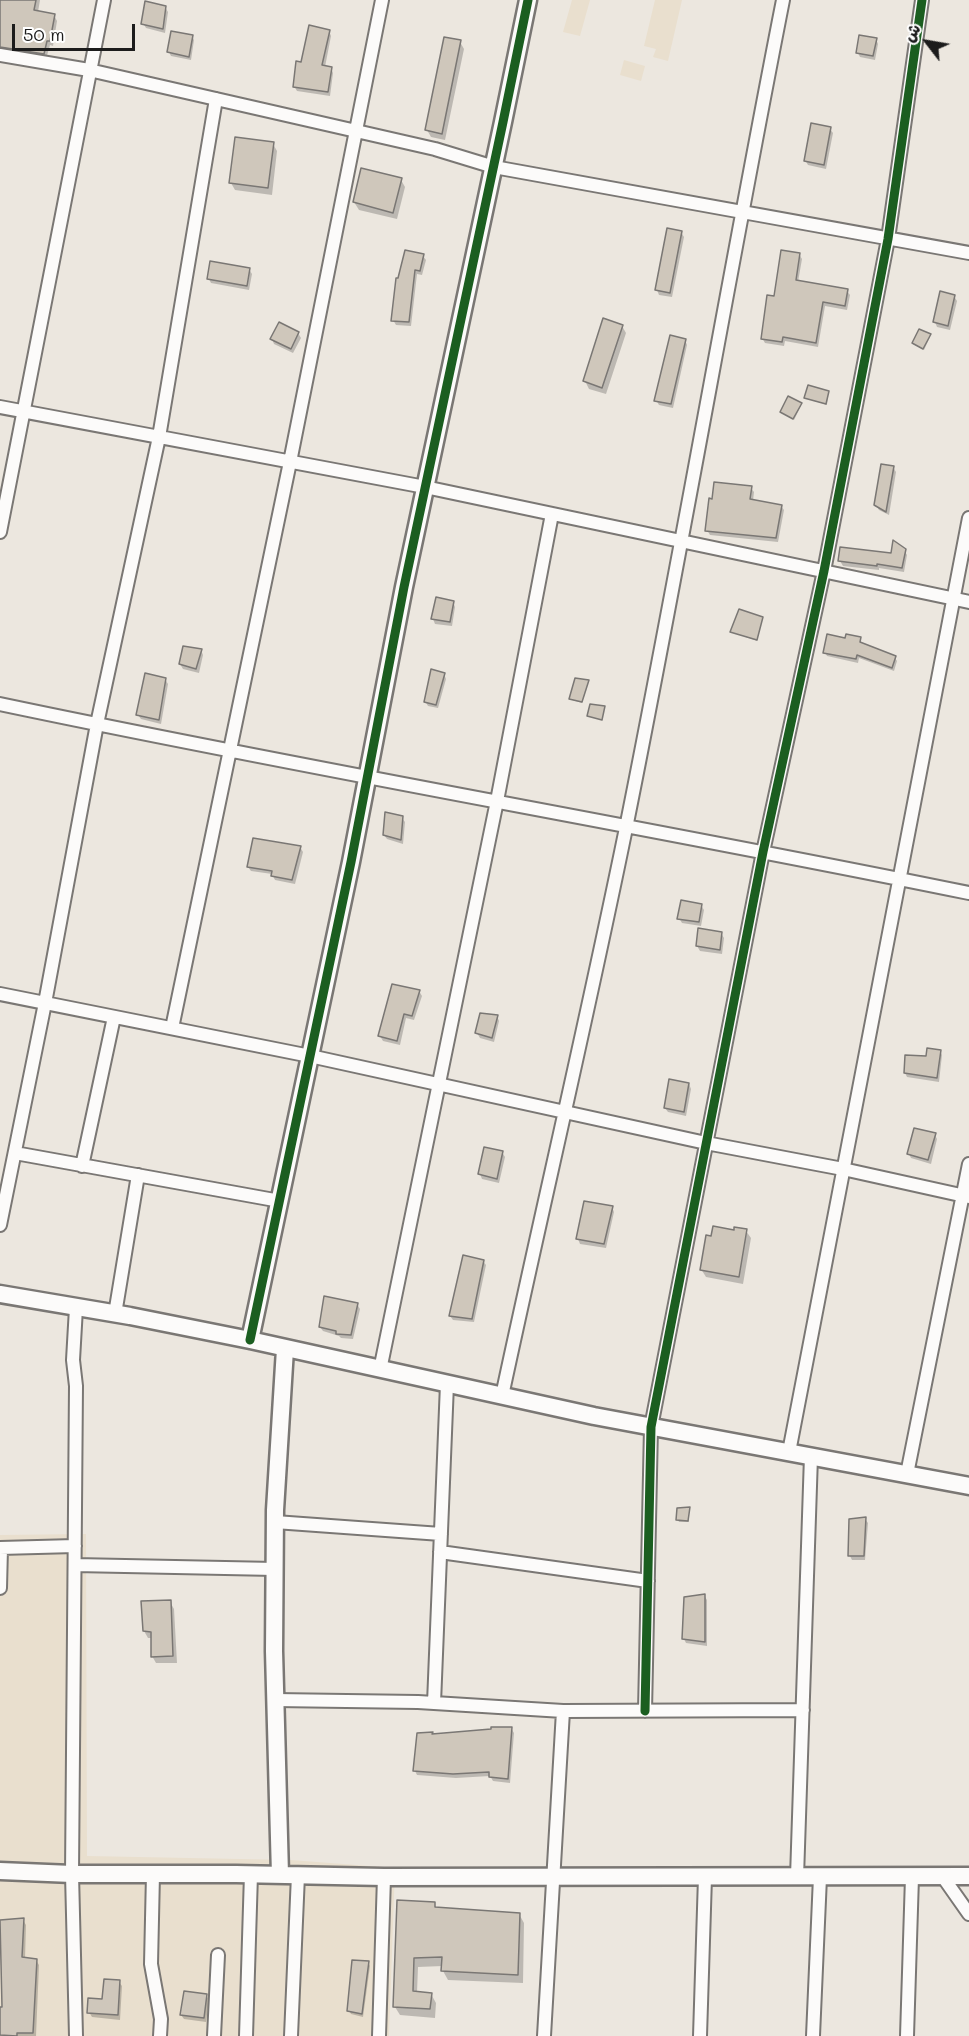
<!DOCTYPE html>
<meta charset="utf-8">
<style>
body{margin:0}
#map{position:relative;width:969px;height:2036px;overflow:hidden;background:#ece7df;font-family:Mali,"Playpen Sans Arabic",sans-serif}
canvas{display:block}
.north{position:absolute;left:897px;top:12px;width:60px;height:60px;-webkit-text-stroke:4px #fff;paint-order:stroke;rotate:301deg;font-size:16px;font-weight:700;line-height:24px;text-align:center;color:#1c1c1c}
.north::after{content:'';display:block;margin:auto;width:21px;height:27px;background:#1c1c1c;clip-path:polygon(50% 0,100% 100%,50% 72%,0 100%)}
.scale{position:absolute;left:12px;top:24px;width:123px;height:27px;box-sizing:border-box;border:3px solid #1c1c1c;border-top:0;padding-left:8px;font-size:18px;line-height:21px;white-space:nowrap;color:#1c1c1c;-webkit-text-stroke:4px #fff;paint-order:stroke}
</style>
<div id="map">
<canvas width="969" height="2036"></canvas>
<div class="north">ش</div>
<div class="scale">50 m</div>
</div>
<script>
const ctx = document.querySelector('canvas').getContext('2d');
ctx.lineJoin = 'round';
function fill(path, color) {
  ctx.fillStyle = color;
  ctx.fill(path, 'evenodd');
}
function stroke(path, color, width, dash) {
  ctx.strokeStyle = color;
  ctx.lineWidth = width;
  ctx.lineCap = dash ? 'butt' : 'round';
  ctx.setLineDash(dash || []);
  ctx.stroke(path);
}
const built = new Path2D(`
 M572 0H590L580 36 563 32Z
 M655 0H682L668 61 653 57 656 49 644 46Z
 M624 60 645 66 641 81 620 75Z
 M86 1534 87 1856 291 1860 395 1868 389 2036H0V1535Z`);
const shadow = new Path2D(`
 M24 0H40L38 12 54 15 57 21 53 46 50 45 46 59 0 51V9Z
 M165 7 168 12 165 33 146 28 143 23Z
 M329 31 331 36 325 67 331 68 333 73 330 96 297 91 294 86 303 64Z
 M192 36 194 40 191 60 171 56 169 52Z
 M876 39 878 44 875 60 860 57 858 53Z
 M460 42 464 49 445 140 431 137 427 130Z
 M830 129 833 133 826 169 808 165 805 160Z
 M273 144 277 151 272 195 235 190 231 183Z
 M401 180 405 187 397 219 359 210 354 202Z
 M681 232 684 237 672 297 659 295 657 290Z
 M799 254 802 259 798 282 847 291 850 295 847 310 825 306 818 347 785 341 784 346 765 343 762 338 775 297Z
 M423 256 426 260 422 275 417 274 411 326 396 325 393 320 398 279Z
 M249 269 252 274 249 290 211 283 209 279Z
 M954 296 957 301 950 330 937 327 935 322Z
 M622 326 626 333 606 394 589 389 585 381Z
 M298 333 301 338 293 353 274 344 272 339Z
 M929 335 930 337 924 350 915 345 914 343Z
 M685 340 687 345 673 408 659 405 656 400Z
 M828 392 827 405 806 398Z
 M800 404 801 406 794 420 781 412Z
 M893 467 896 472 889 515 879 510 876 505Z
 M751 488 754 492 753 501 781 506 784 510 778 542 710 535 707 530Z
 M904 550 907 555 904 572 879 568V570L843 566 840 561 892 555Z
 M453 602 455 607 452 626 435 624 433 619Z
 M762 618 757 641 732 632Z
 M860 639 862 645 895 658 897 661 894 671 859 658 858 663 827 656 825 652 846 640Z
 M201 650 203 655 199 673 183 669 180 664Z
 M444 674 446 679 438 708 428 706 425 701Z
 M165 679 168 684 161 724 141 719 138 715Z
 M588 682 582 703 572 700 571 699Z
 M402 818 405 822 403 844 387 839 384 835Z
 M300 847 303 852 295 884 275 880 272 874 251 871 248 867Z
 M701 905 704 910 701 926 682 923 679 918Z
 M721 933 724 938 722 954 700 951 697 946Z
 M419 991 422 996 414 1020 406 1018 400 1045 383 1041 380 1036Z
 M497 1016 499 1021 494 1042 480 1038 477 1033Z
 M940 1051 942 1055 939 1082 907 1077 905 1073Z
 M689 1084 691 1089 686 1116 668 1112 665 1108Z
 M935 1135 937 1139 931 1164 911 1158 909 1154Z
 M502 1152 505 1157 499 1183 482 1179 480 1174Z
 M612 1207 614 1212 606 1248 580 1244 578 1239Z
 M746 1231 751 1238 743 1284 706 1277 701 1269 712 1237Z
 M483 1261 486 1265 474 1322 453 1320 450 1316Z
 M357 1304 360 1309 353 1339 341 1338 339 1336 323 1331 320 1327Z
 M689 1509V1522H679L678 1520Z
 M865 1519 868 1523 865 1560H852L850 1556Z
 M704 1595 707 1600V1646L686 1643 684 1639Z
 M170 1602 174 1609 177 1663H156L152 1656 153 1638H148L144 1631Z
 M511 1728 514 1733 510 1783 493 1781 490 1776 456 1778 417 1775 415 1771 433 1736Z
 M434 1904 437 1909 519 1914 524 1923 523 1983 448 1980 443 1971V1966L418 1967 417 1993 431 1994 436 2003 435 2018 400 2015 395 2007Z
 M23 1920 26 1925 25 1959 36 1960 39 1965 36 2036H0V2008H3Z
 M368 1962 370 1966 363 2017 351 2014 349 2010Z
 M119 1982 122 1986 120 2020 92 2017 89 2012Z
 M206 1995 209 2000 206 2022 184 2019 181 2015Z`);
const building = new Path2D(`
 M0 0H36L34 10 55 14 50 41H47L44 54 0 47Z
 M145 1 166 6 163 29 141 24Z
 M309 25 330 30 322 65 332 67 328 92 293 87 296 61 301 62Z
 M171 31 193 35 189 57 167 52Z
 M859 35 877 38 873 56 856 53Z
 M444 37 461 40 442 134 425 130Z
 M811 123 831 127 824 165 804 161Z
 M235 137 274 142 268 188 229 183Z
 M361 168 402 178 393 213 353 202Z
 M667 228 682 231 670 293 655 290Z
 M405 250 424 254 420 271 415 270 409 322 391 321 396 278H398Z
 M781 250 800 253 796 280 848 289 845 306 823 302 816 343 783 337 782 342 761 339 767 295 774 296Z
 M210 261 250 268 247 286 207 279Z
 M940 291 955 295 948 326 933 322Z
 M603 318 623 325 602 388 583 381Z
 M279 322 299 332 291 349 270 339Z
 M919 329 931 334 923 349 912 343Z
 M670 335 686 339 671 404 654 401Z
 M808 385 829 391 826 404 804 398Z
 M788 396 802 403 793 419 780 412Z
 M881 464 894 466 886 512 874 505Z
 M714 482 752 486 750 499 782 505 776 538 705 531 709 498 712 499Z
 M893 540 906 549 902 568 877 564V566L838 561 840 547 891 553Z
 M436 597 454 601 450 622 431 619Z
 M739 609 763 617 757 640 730 632Z
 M827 634 845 638 846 634 861 637 860 642 896 656 892 668 857 655 856 659 823 653Z
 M183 646 202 649 196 669 179 664Z
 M431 669 445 673 436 705 424 702Z
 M145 673 166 678 159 720 136 715Z
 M575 678 589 680 582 702 569 699Z
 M590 704 605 706 602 720 587 716Z
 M385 812 403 816 401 840 383 835Z
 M253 838 301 846 292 880 271 876 272 871 247 867Z
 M681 900 702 904 699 922 677 919Z
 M698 928 722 932 720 950 696 946Z
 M392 984 420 990 412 1016 404 1014 397 1041 378 1036Z
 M480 1013 498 1015 492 1038 475 1033Z
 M927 1048 941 1050 937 1078 904 1073 905 1055 926 1056Z
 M669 1079 689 1083 684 1112 664 1108Z
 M914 1128 936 1133 928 1160 907 1154Z
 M484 1147 503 1151 497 1179 478 1174Z
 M584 1201 613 1206 604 1244 576 1239Z
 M713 1226 734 1230V1227L747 1229 739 1277 700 1270 706 1235 711 1236Z
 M463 1255 484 1260 472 1319 449 1316Z
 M324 1296 358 1303 351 1335 336 1334V1331L319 1327Z
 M690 1507 688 1521 676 1520 677 1508Z
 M866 1517 864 1556H848L849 1519Z
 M705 1594V1642L682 1639 684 1597Z
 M171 1600 173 1656 151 1657V1632L143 1631 141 1601Z
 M491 1727H512L508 1779 489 1777V1772L453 1774 413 1771 417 1733 433 1732 432 1734 491 1729Z
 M397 1900 435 1902V1907L520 1913 518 1975 441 1971 442 1957 414 1958 413 1991 432 1993 430 2009 393 2007Z
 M24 1918 22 1957 37 1959 33 2033H17V2036L0 2035V2007H2L0 1920Z
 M352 1960 369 1961 362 2014 347 2011Z
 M104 1979 120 1980 118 2015 87 2013 88 1998 102 1999Z
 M184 1991 207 1994 204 2018 180 2015Z`);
const minor = new Path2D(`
 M0 55 89 70 435 149 494 167 969 253
 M0 407 425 487 969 602
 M0 532 104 0
 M0 704C322 772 647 827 969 893
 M0 994 310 1056 706 1143 843 1169 969 1197
 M172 1028 290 462 382 0
 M15 1153 280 1201
 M82 1166 114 1017
 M0 1225 45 1003 97 724 159 437 216 99
 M76 1308 73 1360 76 1386 72 1874 76 2036
 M115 1314 138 1175
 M380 1370 497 801 552 514
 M502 1396C543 1205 588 1015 627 823 682 549 729 274 783 0
 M789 1452 969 518
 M907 1474 969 1164
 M275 1522 441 1534
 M0 1548 75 1546
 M440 1552 648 1581
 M75 1565 275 1569
 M0 1588 1 1548
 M275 1700 418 1702 563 1711 803 1710
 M434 1703 447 1384
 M645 1711 651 1427 763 852 824 571 888 239 922 0
 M153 1874 151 1964 161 2019 160 2036
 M797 1877 811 1456
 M943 1877 969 1914
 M214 2036 218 1955
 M246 2036 251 1874
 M291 2036 298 1875
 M379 2036 384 1877
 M544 2036 563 1711
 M700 2036 705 1877
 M813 2036 820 1877
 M907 2036 912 1877`);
const tertiary = new Path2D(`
 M0 1294 130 1316 250 1340 594 1416 969 1486
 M250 1340 351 862 404 587 503 122 528 0
 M0 1871 72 1874H236L384 1877 969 1876
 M280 1875 274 1651 275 1510 285 1349`);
const cycleway = new Path2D(`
 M250 1340 351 862 404 587 503 122 528 0
 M645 1711 651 1427 763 852 824 571 888 239 922 0`);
fill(built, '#e9dfce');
fill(shadow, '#0003');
fill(building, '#cfc7bb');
stroke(building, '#7a7774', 1.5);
stroke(minor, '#7a7774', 16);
stroke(tertiary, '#7a7774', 21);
stroke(minor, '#fcfbfa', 12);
stroke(tertiary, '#fcfbfa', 16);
stroke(cycleway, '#1b5e20', 9);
</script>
